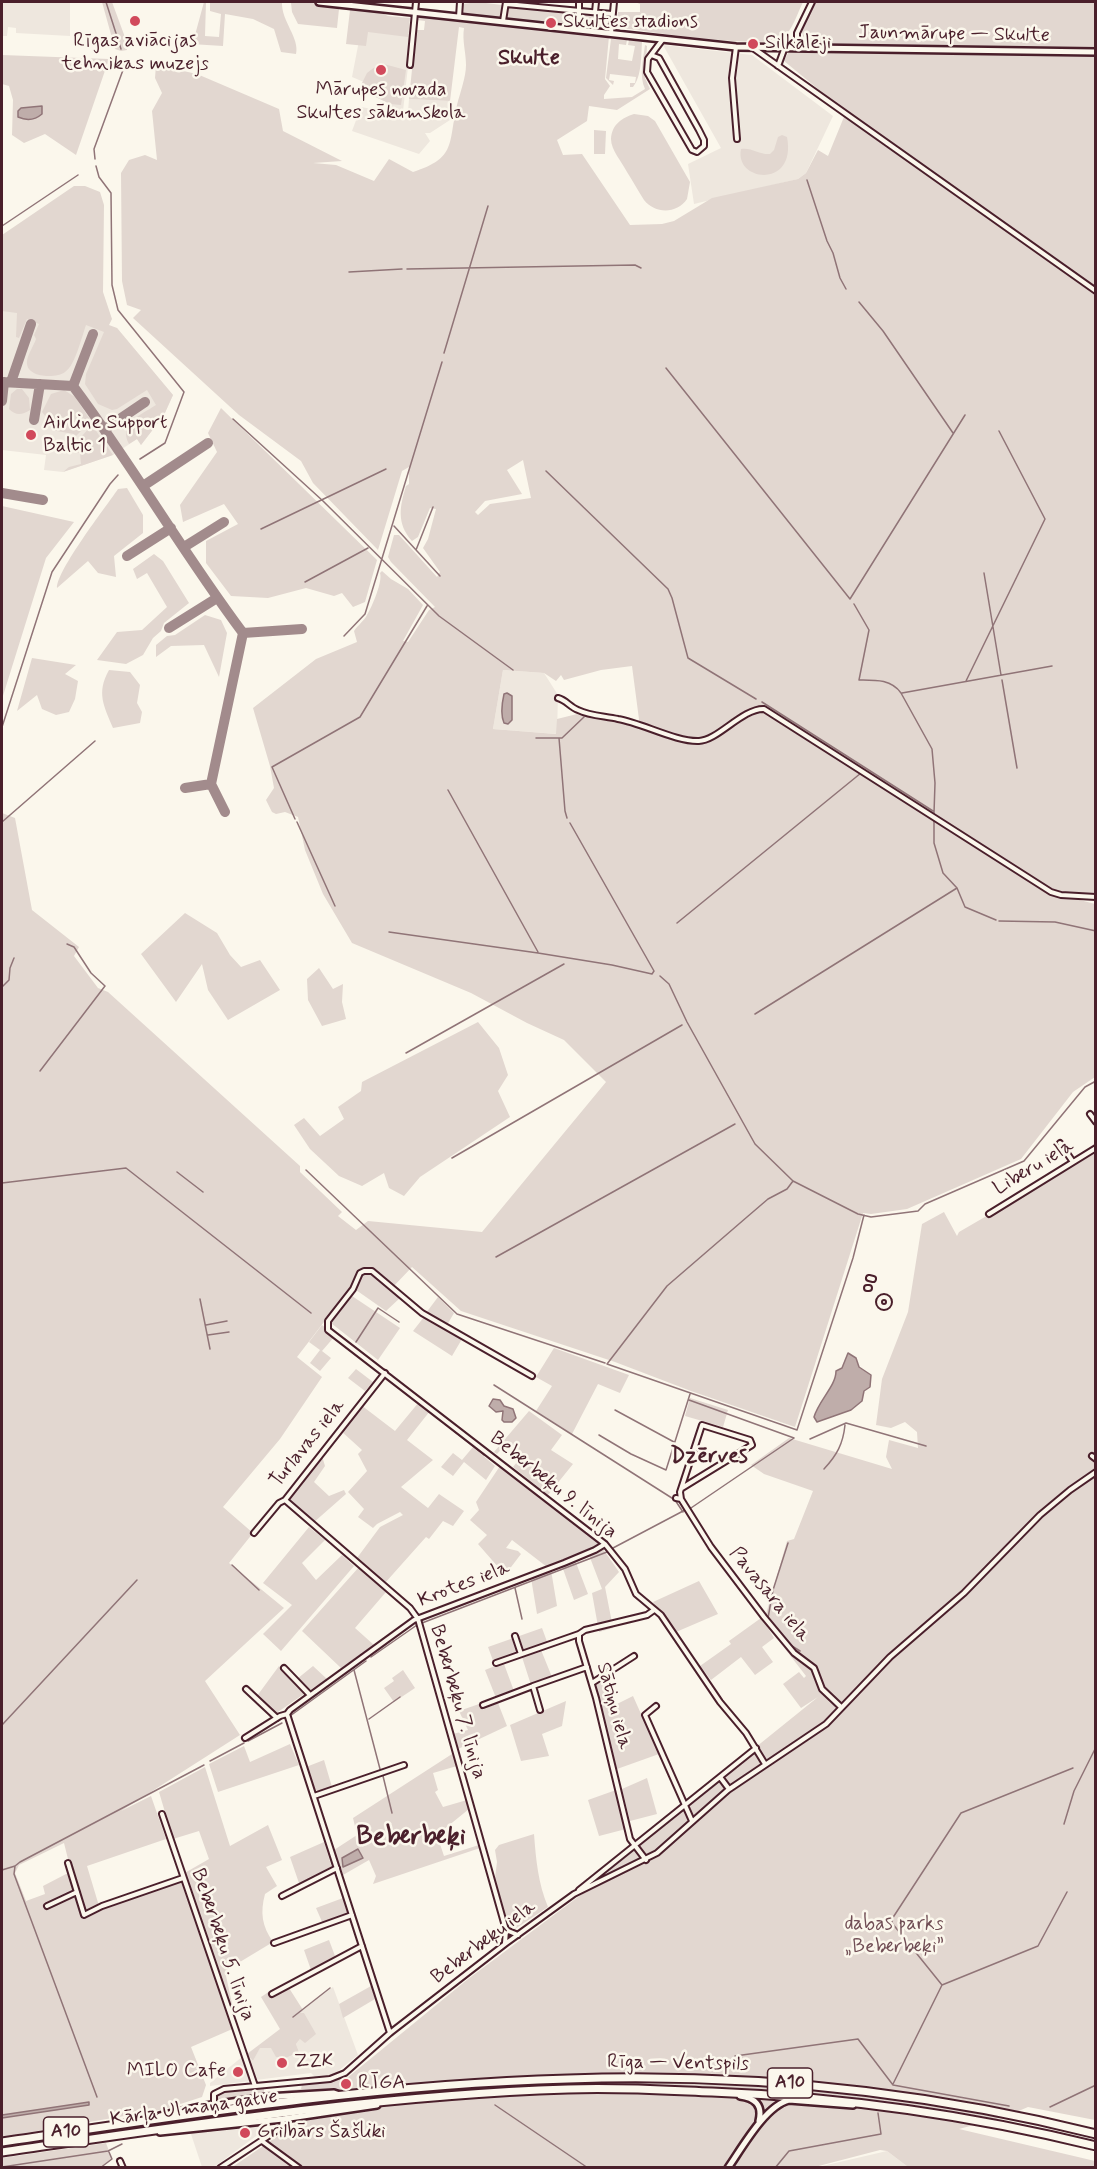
<!DOCTYPE html>
<meta charset="utf-8">
<style>
body{margin:0}
#map{position:relative;width:1097px;height:2169px;overflow:hidden;background:#fbf7ec;font-family:Mynerve,sans-serif}
canvas{display:block}
.frame{position:absolute;inset:0;border:3px solid #4a1f2b;pointer-events:none}
</style>
<div id="map">
<canvas width="1097" height="2169"></canvas>
<div class="frame"></div>
</div>
<script>
const ctx = document.querySelector('canvas').getContext('2d');
ctx.lineJoin = 'round';
function fill(path, color) {
  ctx.fillStyle = color;
  ctx.fill(path, 'evenodd');
}
function stroke(path, color, width, dash) {
  ctx.strokeStyle = color;
  ctx.lineWidth = width;
  ctx.lineCap = dash ? 'butt' : 'round';
  ctx.setLineDash(dash || []);
  ctx.stroke(path);
}
function write(font, color, halo, rows, align = 'center') {
  ctx.font = font + ' Mynerve,sans-serif';
  ctx.lineWidth = 5;
  ctx.setLineDash([]);
  ctx.textBaseline = 'middle';
  ctx.strokeStyle = halo;
  ctx.fillStyle = color;
  for (const [text, x, y, turn = 0] of rows) {
    ctx.save();
    ctx.translate(x, y);
    ctx.rotate((+turn || 0) * Math.PI / 180);
    ctx.textAlign = isNaN(turn) ? turn : align;
    if (halo) ctx.strokeText(text, 0, 0);
    ctx.fillText(text, 0, 0);
    ctx.restore();
  }
}
const built = new Path2D(`
 M2 2H70V36L16 33V28L8 27 7 36H2Z
 M362 25 412 31 403 111 408 112 409 99 450 101V120L430 133H425L430 141 419 154 352 131 361 107 372 109 386 114 390 104 383 90 352 77Z
 M663 45 752 55 833 116 806 173 798 179 694 204 688 164 721 148Z
 M2 308 117 328 173 395 164 415 141 445 137 439 113 455 63 472 44 470 46 455 2 450Z
 M503 670 544 673 558 695 557 734 493 729Z
 M333 1987 358 2055 333 2075 315 2077 311 2073 256 2080 247 2054 253 2061 260 2047 272 2048 286 2058 299 2052 296 2044 300 2039 299 2013Z
 M242 2057 250 2081 210 2086V2083Z
 M265 2124 267 2128 214 2167H202L190 2131 207 2129 213 2132Z
 M887 2151 908 2167 814 2168Z`);
const green = new Path2D(`
 M102 2H112L126 40 127 50 121 51 115 49Z
 M204 2H206L205 36 219 37 221 14 210 11V2H304L377 11 388 16 410 18 408 37 368 32 366 46 346 44 350 10 339 9 337 28 298 24 292 12 291 3 282 2C281 21 300 38 296 54L281 52 274 29 253 19 225 14 223 46 191 44 195 35Z
 M478 2 502 5 501 18 461 14 462 4Z
 M635 2H803C798 12 792 31 783 38 768 50 642 31 616 27L618 12H640V4Z
 M816 2H1095L1096 893H1078L1076 899 1095 904V1077L1073 1092 1021 1159 907 1209 871 1214 863 1213 795 1427 691 1391 615 1362 461 1311 412 1267 392 1288 401 1297 386 1311 356 1290 347 1292 297 1357 322 1377 280 1439 223 1507 253 1533 229 1563 284 1608 205 1681 240 1735 121 1811 151 1796 166 1839 87 1866 99 1906 169 1882 209 1859 199 1831 173 1839 159 1792 205 1767 230 1846 268 1825 282 1860 266 1867 277 1886 265 1894C260 1913 262 1926 273 1942L225 1971 237 2027 191 2047 206 2085 202 2097 165 2109 2 2137V813L15 818 32 910 79 947 74 956 98 988 108 992 300 1166V1172L342 1212 338 1216 356 1230 368 1221 482 1232 606 1082 564 1040 527 1023 471 993 352 943 323 894 305 850 298 817 285 812 276 814 272 812 266 800 274 788 270 766 253 708 316 659 357 642 354 631C358 625 364 621 367 615 372 607 383 581 380 573L382 571 391 579 408 589 423 605 403 641 408 642 429 610 435 607 391 562 388 557 394 535H399L437 577 440 572 423 548 428 539 436 509 430 508 418 537 412 541C396 523 400 506 406 486L409 484V467L402 471 378 550 313 483 301 461 239 415 133 318 141 310 127 305 122 281 121 173 129 160 145 155 157 160 152 111 162 93 155 78 156 65 197 74 279 109 283 131 342 161 313 163 336 165 374 181 389 159 413 172C457 158 448 143 457 105 460 93 466 77 466 65 466 52 462 41 464 28L459 27 450 101 409 99 416 30H424L425 21 417 20 419 15 609 36 605 79 610 86 604 95V99L632 97 645 89C639 76 643 60 645 45L647 46 645 78 650 89 617 110 589 106 587 121 557 140 563 155 582 154 630 225 662 224 674 221 712 198 798 179 806 173 818 150 828 156 846 112 784 61 788 53H820V42H805L801 29ZM523 460 531 498 490 504 478 515 475 512 485 501 522 494 507 470ZM632 666 640 727 619 721 577 714 557 719 556 734 493 729 503 670 544 673 556 681 561 675 564 680 601 670ZM64 1843 68 1859H70L86 1913 81 1915 68 1873 43 1886 45 1894 26 1901 15 1873 19 1865Z
 M507 6 577 11V24L506 19Z
 M581 12 606 17V29L581 26Z
 M611 39 627 40 626 45 619 44 618 59 632 61 635 46 628 45 629 40 642 42C641 56 642 76 633 87H630V83H635L636 77 610 74 609 80 614 81 613 85 606 78Z
 M2 55 109 59 76 155 45 134 24 143 12 135 13 100 9 86 2 84Z
 M380 63 406 70 401 105 390 104 359 89 367 73Z
 M634 114 648 116 655 121 690 182 687 199C677 214 655 214 644 200 638 191 633 181 627 172 622 162 611 150 611 139 612 124 622 118 634 114Z
 M594 130 606 131 605 154H594Z
 M782 135 787 137C797 189 734 182 741 149 751 147 760 155 770 154L774 150 778 137Z
 M74 186H85L100 192 104 205 103 292 112 319 109 325 117 328 173 395 164 415 141 445 137 439 129 444C118 423 141 415 156 405L147 390 117 409 112 410 98 404 85 384 86 374 104 332 86 325C82 336 75 366 65 372 56 379 25 378 27 361 28 354 34 345 36 339L34 335 39 324 27 319 19 338 16 337 17 313 2 311V235Z
 M17 389H22L29 398 30 410C22 415 16 416 9 409L11 394Z
 M64 390 75 397 91 421 74 438V434L51 430 52 419 46 417 42 412 51 394Z
 M221 408 377 560 365 602 353 607 342 593 334 596 306 588 268 598 231 596 206 563V541L238 524 224 504 183 522 180 505 217 452 208 433Z
 M92 425 113 455 63 472 69 467 81 464 80 453 69 450Z
 M127 488 143 515V533L114 556 116 577 98 573 88 561 57 588C57 570 105 508 118 489Z
 M2 506 74 522 46 558 2 699Z
 M154 554 163 561 189 603 164 623 161 631 153 638 143 655 126 664 97 660 117 632 142 630 167 607 147 573 137 579 133 569Z
 M205 615 221 620 227 633 219 677 204 645 171 646 156 657V645L167 636 175 635Z
 M32 658 76 665 65 674 78 681 75 699 69 712 56 715 42 709 37 695 17 711Z
 M109 670 130 672 140 685 137 703 142 712 140 723 113 728C104 706 96 693 109 670Z
 M185 913 217 933 230 955 241 967 260 960 280 990 228 1020 208 990 202 964 176 1002 141 954Z
 M319 968 333 989 343 984 342 1002 346 1019 322 1026 308 1000 307 979Z
 M478 1022 499 1048 508 1075 498 1091 510 1117 420 1177 404 1196 389 1188 384 1173 362 1186 339 1176 310 1149 294 1125 304 1118 320 1136 344 1119 338 1107 361 1091 362 1082Z
 M1095 1153V2120L1028 2107 1007 2116 959 2129 1095 2161V2167H908L887 2151 880 2150 811 2168H231L298 2122 333 2090 296 2093 273 2092 301 2089 302 2084 332 2082 345 2076 347 2078 468 1979 586 1891 591 1880 818 1697 801 1708 783 1684 799 1672 804 1678 806 1676 765 1623 774 1638 762 1647 773 1662 755 1675 741 1657 711 1680 700 1666 731 1644 729 1641 761 1618 764 1621 787 1541 794 1539 813 1491 764 1474 751 1465 789 1438 892 1469 886 1457 889 1440 918 1448 917 1432 905 1422 891 1428 876 1425 882 1379 908 1312 922 1224 944 1212 957 1236 959 1232Z
 M352 1296 400 1328 378 1360 331 1323Z
 M438 1297 454 1313 447 1325 426 1313Z
 M424 1317 462 1339 452 1356 413 1331Z
 M322 1325 335 1336 322 1351 331 1358 320 1371 310 1363 320 1350 309 1342Z
 M554 1348 629 1375 620 1393 598 1384 572 1434 536 1411 552 1386 536 1377Z
 M356 1369 373 1382 365 1391 348 1378Z
 M690 1398 728 1410 723 1427 685 1416Z
 M419 1402 430 1411 407 1440 433 1460 401 1487 428 1508 439 1494 464 1511 453 1526 443 1521 429 1539 426 1537 385 1583 357 1558 380 1527 403 1515 400 1512 377 1524 373 1528 358 1517 364 1509 348 1492 367 1471 358 1454 362 1450 341 1431 361 1405 395 1431Z
 M529 1411 562 1435 551 1450 573 1464 548 1495 513 1467 521 1457 506 1444 497 1454 494 1452Z
 M473 1447 495 1466 486 1480 464 1462 453 1476 441 1467 453 1453 462 1460Z
 M322 1456 325 1466 314 1482 329 1496 344 1490 346 1494 313 1523 292 1503 290 1497Z
 M500 1466 600 1544 597 1548 547 1567 512 1540 506 1548 518 1551 521 1554 505 1575 478 1544 487 1535 470 1520 479 1510 476 1502Z
 M309 1527 325 1540 302 1563 316 1580 342 1555 354 1566 281 1651 263 1634 292 1605 263 1583Z
 M603 1549 619 1572 605 1587 613 1628 599 1632 592 1593 602 1589 589 1555Z
 M575 1560 588 1594 574 1600 562 1566Z
 M359 1567 386 1592 355 1628 374 1645 341 1668 302 1631Z
 M551 1570 557 1606 537 1614 531 1578Z
 M699 1581 718 1614 676 1632 653 1602Z
 M542 1628 549 1647 541 1650 552 1677 531 1685 522 1657 504 1664 514 1691 496 1698 485 1670 495 1666 488 1647Z
 M279 1666 304 1694 275 1714 257 1696Z
 M313 1666 327 1679 308 1691 297 1679Z
 M403 1670 415 1688 394 1702 384 1688 394 1681 392 1678Z
 M606 1678 615 1705 633 1696 659 1754 617 1769 595 1684Z
 M566 1701 562 1726 542 1734 549 1756 521 1761 510 1725Z
 M498 1703 507 1726 458 1749 453 1734 468 1730 459 1711 479 1704 482 1710Z
 M290 1744 299 1765 218 1792 209 1764 244 1746 250 1762Z
 M452 1754 457 1766 433 1773 438 1790 435 1792 443 1807 467 1800 469 1809 437 1835 444 1856 479 1845 480 1848 373 1884 376 1876 369 1860 343 1875 334 1850 357 1835 353 1818Z
 M324 1760 332 1787 318 1791 312 1788 306 1767Z
 M647 1778 657 1814 630 1821 622 1789Z
 M616 1790 626 1829 599 1836 588 1800Z
 M534 1834C536 1860 538 1883 548 1907L515 1929 508 1926 495 1878 497 1862 495 1850 499 1845Z
 M324 1842 332 1868 300 1886 290 1857Z
 M343 1898 348 1915 323 1924 316 1908Z
 M329 1940 335 1956 311 1970 304 1950Z
 M371 1986 375 1999 343 2018 339 2004Z
 M289 1988 303 2010 300 2013H304L316 2034 305 2043 300 2039 296 2044 299 2052 286 2058 276 2057 271 2048H260L253 2061 247 2054 280 2029 261 1997 273 1989 276 1994Z
 M264 2088V2094L221 2102 216 2099 217 2094 221 2092Z
 M106 2143 112 2159 100 2167H2V2158Z`);
const water = new Path2D(`
 M42 106V114C35 120 27 121 18 117V111L21 108Z
 M507 693 512 696V720L508 724 504 723C500 714 502 703 504 694Z
 M848 1353 856 1358 859 1367 871 1375 870 1387 864 1391 862 1401 851 1410 817 1422 814 1417C819 1400 836 1386 836 1371L842 1368Z
 M493 1399 500 1400 504 1406 513 1409 516 1418 512 1422H504L502 1420 503 1411 496 1412 489 1406Z
 M358 1849 363 1858 343 1867 342 1858Z
 M89 2102V2105L2 2118V2115Z`);
const stream = new Path2D(`
 M106 2 121 49
 M95 159 94 149 123 70V60
 M96 166 99 177 111 193 112 285 118 310 184 392 165 443 140 459
 M807 180 827 241 833 253 840 278 846 289
 M2 226 78 175
 M407 269 635 265 641 268
 M349 272 402 269
 M859 302 883 331 953 433
 M444 353 488 206
 M666 368 850 599 965 415
 M233 419 323 501 439 616 513 670
 M546 471 668 589 672 598 688 658 756 699
 M394 526 440 576
 M261 529 386 469
 M416 550 433 507
 M984 573 1001 675
 M305 582 368 548
 M854 604 869 630 859 680C875 680 891 679 901 693L932 749 935 783 934 813
 M344 636 365 614 442 362
 M1002 680 1017 768
 M966 681 1045 519 999 431
 M902 693 1052 666
 M762 702 933 811
 M2 727 52 572 110 484 118 475
 M536 738H562L584 717
 M559 738 565 811 567 818
 M448 790 538 952
 M295 819 272 767 360 717 427 606
 M934 821V843L943 873 957 888 965 907 996 920
 M2 822 95 741
 M297 822 335 906
 M999 921 1055 922 1096 931
 M677 923 861 773
 M389 932 538 953 612 965 652 974 654 971 570 823
 M660 976 669 984 687 1022 755 1144 793 1181 858 1214 871 1217 918 1211 925 1204 1024 1161 1085 1087 1096 1081
 M2 987 9 980 10 968 14 958
 M755 1014 957 888
 M406 1053 564 964
 M40 1071 105 986 91 973 74 947 67 944
 M452 1158 682 1025
 M306 1170 457 1314 605 1363
 M177 1172 203 1192
 M793 1181 787 1189 768 1199 747 1217 667 1286 607 1364 797 1430 853 1258 864 1215
 M2 1183 126 1168 311 1313
 M496 1257 735 1124
 M200 1299 210 1349
 M206 1325 227 1321
 M208 1335 229 1332
 M356 1342 378 1308 399 1322
 M396 1385 484 1455
 M494 1385 675 1500 683 1512
 M689 1400 794 1438
 M615 1410 674 1442
 M599 1435 631 1454 666 1470 690 1394
 M810 1439 846 1423 926 1446
 M489 1458 493 1461
 M824 1469C837 1455 843 1444 845 1425
 M688 1510 794 1438
 M613 1548 685 1510
 M357 1560 370 1571
 M232 1565 259 1590
 M515 1588 522 1619
 M412 1608 420 1616
 M768 1618 773 1590 788 1543
 M422 1623 607 1552
 M776 1628 792 1646 800 1651
 M371 1657 417 1625
 M354 1670 380 1769
 M290 1716 366 1661
 M369 1719 400 1697
 M2 1725 137 1580
 M248 1741 282 1723
 M210 1761 244 1743
 M383 1776 392 1813
 M1064 1824 1074 1791 1096 1747
 M2 1870 15 1866
 M942 1985 892 1923V1919L961 1813 1073 1768
 M293 2017 330 1988
 M735 2056 858 2039 893 2085 1009 2106
 M893 2084 942 1985 1038 1946 1067 1892
 M97 2097 14 1874 15 1866 20 1862 204 1765
 M495 2105 588 2168
 M1050 2107 1096 2085
 M2 2167 108 2151 122 2144
 M100 2168 112 2159 109 2152
 M775 2168 789 2151 881 2134 878 2113`);
const taxiway = new Path2D(`
 M2 382 73 386C133 466 183 553 243 633L211 784 225 812
 M11 382 31 324
 M73 386 93 334
 M2 401 4 382
 M34 420 40 384
 M105 429 145 402
 M143 486 208 443
 M2 493 43 500
 M184 547 224 522
 M127 556 171 528
 M169 628 217 598
 M243 633 302 629
 M185 788 211 784`);
const street = new Path2D(`
 M579 2V30
 M506 4 612 14
 M595 12 596 2
 M459 17 460 2
 M503 21 506 2
 M611 33 614 2
 M736 47 732 78 737 139
 M753 48 1096 291
 M797 48V33L812 2
 M651 55 659 58 699 130 704 140V146L697 152 692 150 647 72 648 59 663 39
 M410 65 416 2
 M778 66 785 47
 M558 698C566 700 570 707 578 710 590 716 605 716 618 719 642 723 676 742 699 741 717 741 743 708 764 709L1051 892 1061 895 1096 897
 M1090 1114 1096 1122
 M1060 1143 1073 1162
 M989 1214 1096 1148
 M869 1278 873 1279
 M867 1288H869
 M879 1302a5 5 0 1 1 10 0a5 5 0 1 1-10 0Z
 M532 1376 422 1313 372 1271H364L360 1273 353 1289 328 1321V1330L605 1544 625 1569 636 1594 661 1615 720 1702 746 1733 765 1764
 M1092 1456 1096 1459
 M676 1498 681 1499 711 1547 764 1617 794 1653 814 1668 822 1689 841 1707
 M681 1499 680 1492 702 1425 750 1440 752 1445 682 1488
 M285 1500 410 1608 418 1619 506 1930 505 1943
 M254 1533 279 1503 285 1500 385 1373
 M579 1634V1641L596 1698 630 1839 646 1860
 M515 1636 521 1654
 M496 1663 579 1634 585 1630 647 1615 654 1610
 M284 1668 310 1695
 M592 1683 634 1656
 M246 1689 277 1718
 M483 1705 533 1686
 M656 1706 645 1715 692 1821
 M540 1710 533 1686 587 1667
 M287 1714 390 2033
 M245 1738 280 1716 287 1714 290 1710 414 1620 564 1563 595 1550 605 1544
 M720 1777 729 1789
 M314 1796 404 1765
 M162 1814 255 2086
 M68 1863 84 1915 102 1906 183 1878
 M579 1890 756 1748
 M282 1896 337 1868
 M47 1906 77 1892
 M506 1930 518 1935
 M274 1943 352 1915
 M272 1994 362 1946
 M214 2104V2094L224 2089 330 2079 345 2073 390 2033 505 1944 574 1894 657 1853 728 1790 826 1724 890 1657 964 1593 1040 1515 1070 1490 1096 1472
 M262 2141 299 2168
 M120 2161 123 2168
 M220 2168 282 2127 283 2119`);
const secondary = new Path2D(`
 M319 2 736 47 1096 52
 M740 2096C755 2098 763 2105 759 2121
 M160 2116 205 2106 267 2097 334 2093 340 2095
 M160 2132 283 2119 377 2105
 M728 2168C742 2148 765 2106 789 2100L853 2105`);
const highway = new Path2D(`
 M2 2142C189 2114 378 2084 568 2079 745 2073 924 2091 1096 2134
 M2 2152C189 2125 378 2095 568 2089 616 2087 664 2090 712 2092 842 2097 970 2115 1096 2146`);
const markers = [
 [135,21,6,"#d1495b"],
 [551,23,6,"#d1495b"],
 [753,44,6,"#d1495b"],
 [381,70,6,"#d1495b"],
 [31,435,6,"#d1495b"],
 [282,2063,6,"#d1495b"],
 [238,2072,6,"#d1495b"],
 [346,2084,6,"#d1495b"],
 [245,2133,6,"#d1495b"]
];
const shields = [
 [790,2083,45],
 [66,2132,45]
];
const shieldNames = [
 ["A10",790,2083],
 ["A10",66,2132]
];
const poiNames = [
 ["Skultes stadions",563,23],
 ["Rīgas aviācijas",135,42,"center"],
 ["tehnikas muzejs",135,65,"center"],
 ["Silkalēji",765,44],
 ["Mārupes novada",381,91,"center"],
 ["Skultes sākumskola",381,114,"center"],
 ["Airline Support",43,424],
 ["Baltic 1",43,447],
 ["ZZK",294,2063],
 ["MILO Cafe",226,2072,"right"],
 ["RĪGA",358,2084],
 ["Grilbārs Šašliki",257,2133]
];
const streetNames = [
 ["Jaunmārupe — Skulte",954,35,1],
 ["Liberu iela",1034,1168,-31],
 ["Turlavas iela",308,1444,-51],
 ["Beberbeķu 9. līnija",553,1486,39],
 ["Krotes iela",464,1585,-21],
 ["Pavasara iela",769,1595,51],
 ["Beberbeķu 7. līnija",457,1702,74],
 ["Sātiņu iela",613,1706,75],
 ["Beberbeķu iela",484,1943,-37],
 ["Beberbeķu 5. līnija",222,1945,71],
 ["Rīga — Ventspils",678,2064,1],
 ["Kārļa Ulmaņa gatve",194,2109,-8]
];
const parkNames = [
 ["dabas parks",894,1925],
 ["„Beberbeķi”",894,1948]
];
const quarterNames = [
 ["Skulte",529,59],
 ["Dzērves",709,1457]
];
const districtNames = [
 ["Beberbeķi",411,1839]
];
fill(built, '#eee7de');
fill(green, '#e2d7d0');
fill(water, '#bfadaa');
stroke(water, '#907477', 1.5);
stroke(stream, '#907477', 1.5);
stroke(taxiway, '#a28b8c', 10);
stroke(street, '#4a1f2b', 8);
stroke(secondary, '#4a1f2b', 10);
stroke(highway, '#4a1f2b', 11);
stroke(street, '#fbf7ec', 4);
stroke(secondary, '#fbf7ec', 5);
stroke(highway, '#fbf7ec', 7);
for (const [x, y, r, color] of markers) {
  const dot = new Path2D();
  dot.arc(x, y, r, 0, 2 * Math.PI);
  ctx.fillStyle = color;
  ctx.fill(dot);
  stroke(dot, '#fbf7ec', 2);
}
for (const [x, y, w] of shields) {
  const box = new Path2D();
  box.roundRect(x - w / 2, y - 15, w, 30, 4.5);
  ctx.fillStyle = '#fbf7ec';
  ctx.fill(box);
  stroke(box, '#4a1f2b', 1.5);
}
write('bold 18px', '#4a1f2b', null, shieldNames);
write('20px', '#4a1f2b', '#fbf7ec', poiNames, 'left');
write('20px', '#4a1f2b', '#fbf7ec', streetNames);
write('20px', '#704d54', '#fbf7ec', parkNames);
write('bold 22px', '#4a1f2b', '#fbf7ec', quarterNames);
write('bold 26px', '#4a1f2b', '#fbf7ec', districtNames);
</script>
